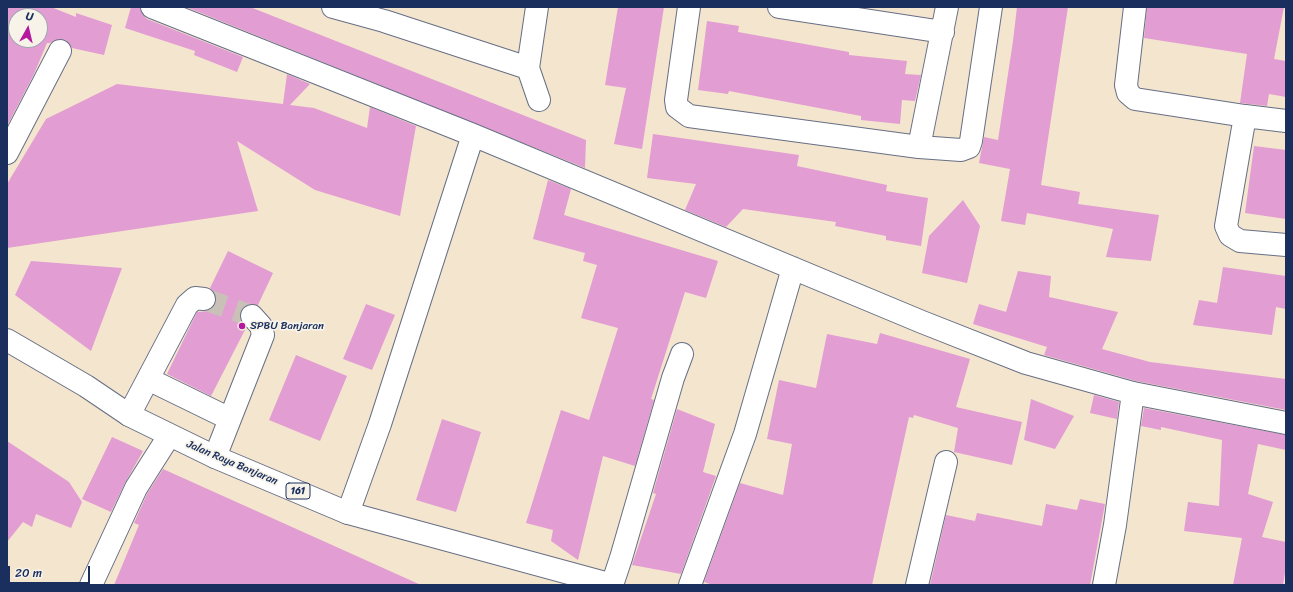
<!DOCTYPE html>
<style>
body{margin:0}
#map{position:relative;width:1293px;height:592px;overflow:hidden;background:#f4e5ce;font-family:Sriracha,sans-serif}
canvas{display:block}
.frame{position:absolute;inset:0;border:8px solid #1b2f5e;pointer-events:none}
.north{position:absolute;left:8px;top:8px;width:40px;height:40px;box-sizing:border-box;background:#f7f3e8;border:1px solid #9fa5b1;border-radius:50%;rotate:8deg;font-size:11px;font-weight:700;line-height:16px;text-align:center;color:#1b2f5e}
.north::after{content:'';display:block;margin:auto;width:14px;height:18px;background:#b5179e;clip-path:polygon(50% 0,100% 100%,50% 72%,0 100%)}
.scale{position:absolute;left:8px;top:566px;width:82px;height:18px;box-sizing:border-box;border:2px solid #1b2f5e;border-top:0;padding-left:5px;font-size:12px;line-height:14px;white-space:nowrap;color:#1b2f5e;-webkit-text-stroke:3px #f7f3e8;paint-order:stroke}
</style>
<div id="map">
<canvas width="1293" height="592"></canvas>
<div class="frame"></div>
<div class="north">U</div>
<div class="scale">20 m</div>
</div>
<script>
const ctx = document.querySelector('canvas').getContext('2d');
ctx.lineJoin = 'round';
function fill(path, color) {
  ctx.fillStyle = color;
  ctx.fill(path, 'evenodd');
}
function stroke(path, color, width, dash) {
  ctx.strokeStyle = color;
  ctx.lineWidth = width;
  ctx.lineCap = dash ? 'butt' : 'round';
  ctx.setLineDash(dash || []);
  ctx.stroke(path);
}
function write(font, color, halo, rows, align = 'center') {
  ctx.font = font + ' Sriracha,sans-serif';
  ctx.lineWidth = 3.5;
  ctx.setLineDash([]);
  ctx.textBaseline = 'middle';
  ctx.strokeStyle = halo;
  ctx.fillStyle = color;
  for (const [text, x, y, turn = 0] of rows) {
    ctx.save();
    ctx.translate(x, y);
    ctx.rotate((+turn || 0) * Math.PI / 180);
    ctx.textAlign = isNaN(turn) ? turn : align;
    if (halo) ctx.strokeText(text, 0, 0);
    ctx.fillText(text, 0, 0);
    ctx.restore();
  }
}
const building = new Path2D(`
 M7 7H51L76 17V13L112 25 104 55 72 48 66 40 60 39 50 43H47L34 74 7 126ZM16 16H40V40H16Z
 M131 7H140L142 14 147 19 243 57 237 72 194 55 195 51 125 28Z
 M186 7H250L586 140 585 168Z
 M618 7H664L642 149 614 144 626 88 605 85Z
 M1017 7H1068L1041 185 1080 192 1078 204 1159 215 1151 261 1106 257 1113 229 1027 213 1025 225 1001 221 1010 169 979 163 984 137 998 140 1013 41Z
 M1147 7H1284L1274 59 1286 61V97L1269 94 1267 106 1240 103 1247 54 1144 38Z
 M707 21 739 26 738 32 849 52V55L907 61 905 74 921 75 915 101 902 100 900 124 861 120V116L729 91 728 94 698 90Z
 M287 74 310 84 290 105 314 108 367 128 370 107 416 126 400 216 315 190 237 141 258 211 7 248V184L46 119 117 84 283 104Z
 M653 134 799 155 797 166 887 185 886 191 928 198 921 246 886 240V236L835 226 836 222 743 209 726 227 685 210 696 184 647 178Z
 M1254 146 1286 150V219L1245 213Z
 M548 180 571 189 564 215 718 261 706 298 685 292 651 399 654 400 635 466 603 456 578 560 551 541 553 530 526 523 561 410 589 420 618 328 581 318 597 265 583 261 585 253 533 239Z
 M963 200 980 226 967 283 922 273 929 236Z
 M228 251 273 273 258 305 249 304 243 307 240 312V319L246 328 211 396 167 374 197 312 209 311 214 306 216 300V294L210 288Z
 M31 261 122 268 91 351 15 295Z
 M1223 267 1286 276V309L1276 307 1272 335 1193 325 1199 300 1217 303Z
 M1018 271 1051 276 1049 297 1118 312 1102 349 1150 362 1286 379V410L1136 381 1044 355 1047 347 973 324 979 304 1006 312Z
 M366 304 395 315 372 370 343 359Z
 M880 333 970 359 956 407 1022 422 1012 465 954 452 958 428 914 415 913 418 909 417 872 585H713L704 582 740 483 783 495 792 444 767 439 779 380 816 388 827 334 877 344Z
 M296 355 347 376 320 441 269 420Z
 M1094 395 1119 402 1117 419 1090 413Z
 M1031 399 1074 416 1055 449 1024 440Z
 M1144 408 1286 435V450L1258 444 1248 494 1273 502 1262 537 1286 542V567L1283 585H1233L1242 538 1184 531 1188 502 1219 506 1222 440 1161 427V430L1141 426Z
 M677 409 715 424 703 472 716 476 681 574 632 565 656 494 653 493Z
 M442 419 481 432 456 512 416 500Z
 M112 437 143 451 125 483 111 512 82 499Z
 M7 441 69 482 82 502 71 528 36 514 32 527 23 522 7 542Z
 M163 469 421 585H114L139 525 134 523 147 494Z
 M1080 499 1105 504 1090 585H930L946 515 975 521 977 513 1042 526 1046 504 1077 510Z`);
const minorTunnel = new Path2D(`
 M204 299 252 316`);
const path = new Path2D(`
 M7 585H8`);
const minor = new Path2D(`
 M152 7 473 135 922 322 1026 363 1133 393 1286 423
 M333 7 384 21 528 68 539 100
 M689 7 676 100 677 107 689 116 919 147 961 150 969 147 971 141 991 7
 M779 7 943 32
 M1135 7 1126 85 1128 93 1135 99 1245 116 1226 226 1230 235 1240 241 1286 245
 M528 68 537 7
 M1245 116 1286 121
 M919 147 947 7
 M7 153 60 51
 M148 379 230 419
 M129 415 187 305 195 298 204 299
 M215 457 263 335 261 326 252 316
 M348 513 380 424 473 135
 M91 585 136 488 169 436
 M612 585 621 558 673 378 682 354
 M690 585 745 434 793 268
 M917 585 946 462
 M1104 585 1115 525 1133 393`);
const major = new Path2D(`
 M7 340 86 386 129 415 215 457 348 513 613 585`);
const markers = [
 [242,326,4,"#b5179e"]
];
const shields = [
 [298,491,24]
];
const shieldNames = [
 ["161",298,491]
];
const poiNames = [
 ["SPBU Banjaran",250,326]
];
const streetNames = [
 ["Jalan Raya Banjaran",232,463,23]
];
fill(building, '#e29dd2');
stroke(minorTunnel, '#c9c1b8', 22, [22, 11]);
stroke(minor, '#676f85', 24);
stroke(major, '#676f85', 24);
stroke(path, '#676f85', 2.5, [1, 3]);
stroke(minor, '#fff', 22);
stroke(major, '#fff', 22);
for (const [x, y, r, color] of markers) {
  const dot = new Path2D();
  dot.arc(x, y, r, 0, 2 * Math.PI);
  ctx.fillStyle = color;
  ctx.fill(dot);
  stroke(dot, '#f7f3e8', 1.5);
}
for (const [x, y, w] of shields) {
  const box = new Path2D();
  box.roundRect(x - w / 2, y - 8, w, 16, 3);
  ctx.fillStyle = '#f7f3e8';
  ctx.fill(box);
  stroke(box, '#1b2f5e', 1);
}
write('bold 10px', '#1b2f5e', null, shieldNames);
write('11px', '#1b2f5e', '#f7f3e8', poiNames, 'left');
write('11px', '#1b2f5e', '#f7f3e8', streetNames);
</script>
